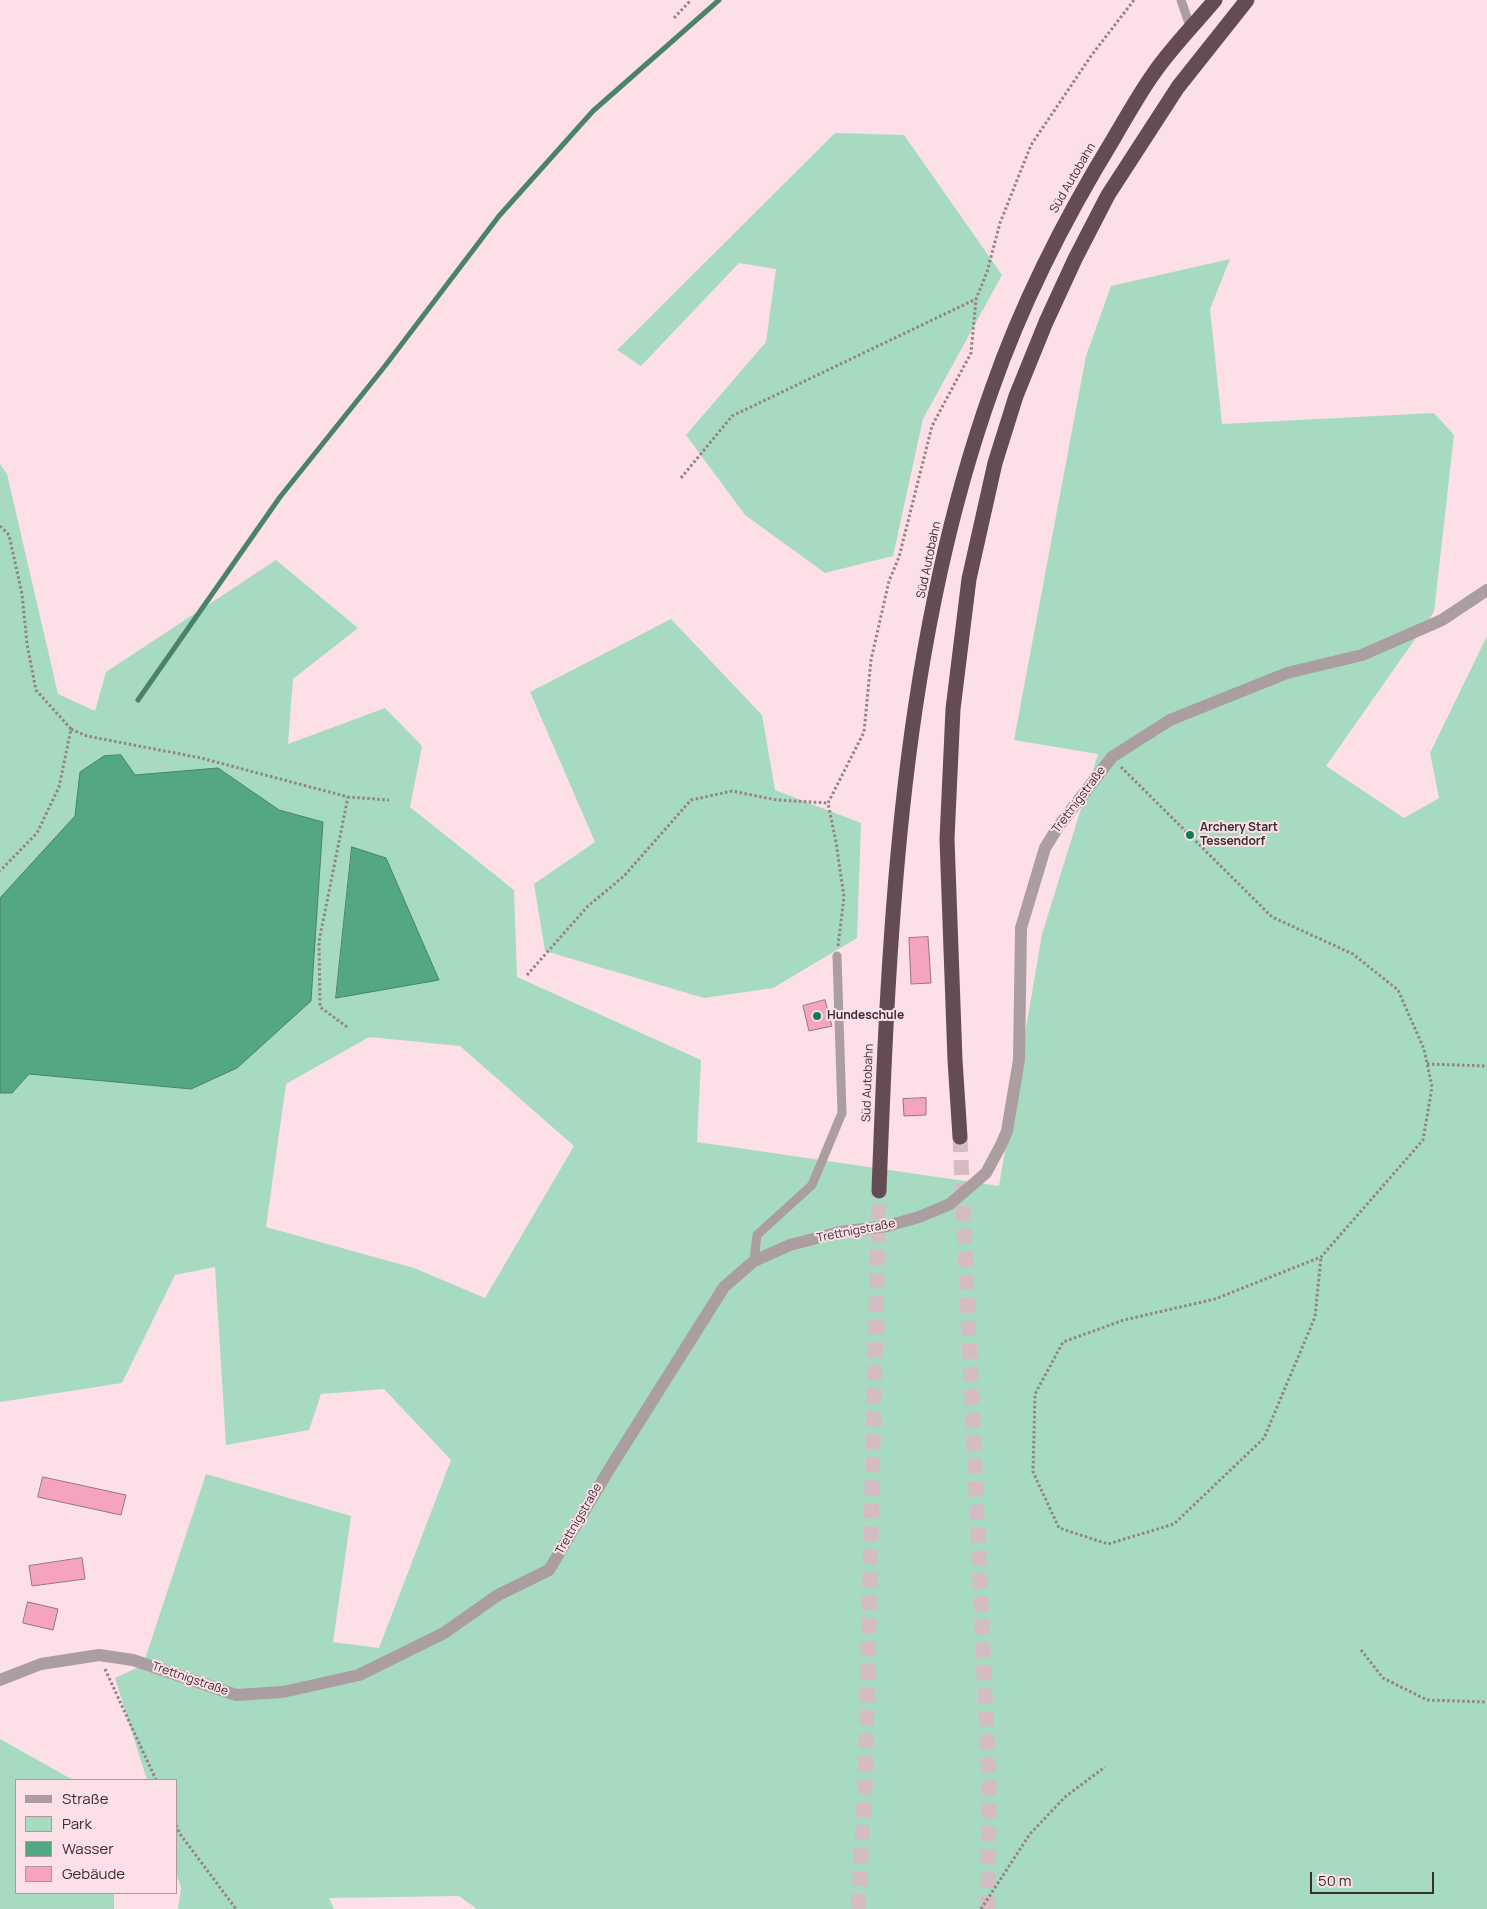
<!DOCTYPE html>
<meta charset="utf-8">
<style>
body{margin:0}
#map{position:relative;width:1487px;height:1909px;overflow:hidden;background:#fcdfe7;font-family:Manrope,sans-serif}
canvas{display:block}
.legend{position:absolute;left:15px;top:1779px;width:162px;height:115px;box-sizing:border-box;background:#fcdfe7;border:1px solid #ae989e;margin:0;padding:6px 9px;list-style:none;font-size:15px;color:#392e31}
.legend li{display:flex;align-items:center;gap:10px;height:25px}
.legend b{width:25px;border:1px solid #ae989e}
.scale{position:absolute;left:1310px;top:1872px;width:124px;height:22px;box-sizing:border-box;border:2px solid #392e31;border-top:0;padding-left:6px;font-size:15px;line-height:18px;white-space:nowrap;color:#392e31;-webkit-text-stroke:4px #fcdfe7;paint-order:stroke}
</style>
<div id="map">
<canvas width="1487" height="1909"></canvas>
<ul class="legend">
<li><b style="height:6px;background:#aa9ea1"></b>Straße</li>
<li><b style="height:14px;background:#a7dbc1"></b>Park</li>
<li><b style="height:14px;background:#53a781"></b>Wasser</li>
<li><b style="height:14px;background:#f6a4bd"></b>Gebäude</li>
</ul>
<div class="scale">50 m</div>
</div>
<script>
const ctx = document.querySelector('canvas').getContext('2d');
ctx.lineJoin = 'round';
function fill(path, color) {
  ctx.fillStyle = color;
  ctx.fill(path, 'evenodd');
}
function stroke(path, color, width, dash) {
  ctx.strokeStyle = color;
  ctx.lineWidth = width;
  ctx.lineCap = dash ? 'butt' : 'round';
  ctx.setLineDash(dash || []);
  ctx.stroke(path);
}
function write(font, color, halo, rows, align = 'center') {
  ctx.font = font + ' Manrope,sans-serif';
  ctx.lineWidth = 4;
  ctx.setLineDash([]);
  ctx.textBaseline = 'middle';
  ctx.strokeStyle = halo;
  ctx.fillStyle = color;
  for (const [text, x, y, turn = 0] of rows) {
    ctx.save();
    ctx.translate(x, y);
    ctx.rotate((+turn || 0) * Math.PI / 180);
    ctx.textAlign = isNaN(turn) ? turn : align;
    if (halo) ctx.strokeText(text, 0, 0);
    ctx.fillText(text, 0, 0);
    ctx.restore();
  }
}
const green = new Path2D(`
 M835 133 904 135 1002 275 923 419 893 556 825 573 745 515 686 435 766 342 776 269 739 263 641 366 617 350Z
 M1230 259 1210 309 1222 424 1434 413 1454 435 1434 612 1326 766 1404 818 1439 798 1430 753 1487 636V1909H477L459 1896 329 1898 334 1909H178L181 1888 176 1872V1780H147L115 1678 143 1665 206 1474 351 1516 333 1642 379 1648 451 1460 384 1389 321 1394 309 1430 226 1445 215 1267 175 1275 122 1383 0 1402V464L7 474 58 694 95 711 106 672 276 560 358 628 293 679 288 744 385 708 422 746 410 807 514 890 517 977 701 1060 697 1142 999 1186 1042 934 1098 754 1014 740 1086 356 1111 286ZM369 1037 460 1046 574 1146 485 1298 414 1268 266 1227 286 1084Z
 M671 619 762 715 775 790 861 823 857 938 773 988 704 998 545 951 534 884 595 842 530 692Z
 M0 1739 73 1780H16V1893H114V1909H0Z`);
const water = new Path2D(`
 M121 755 135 775 218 768 279 810 323 822 311 1001 237 1068 191 1089 29 1074 12 1093H0V898L75 816 80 772 104 756Z
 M352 847 386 858 439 980 336 998Z`);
const stream = new Path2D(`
 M138 700 280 497 385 366 499 216 593 111 719 0`);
const building = new Path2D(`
 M928 937 931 983 911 984 909 938Z
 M825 1000 832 1026 809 1031 803 1006Z
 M926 1098V1115L904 1116 903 1099Z
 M43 1477 126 1495 121 1515 38 1497Z
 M82 1558 85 1579 32 1586 29 1566Z
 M28 1602 58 1609 53 1630 23 1623Z`);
const motorwayTunnel = new Path2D(`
 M960 1137 989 1783 988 1909
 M858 1909 865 1791 879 1191`);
const path = new Path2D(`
 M674 18 691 0
 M681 478 732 416 976 299 987 272 1000 223 1031 145 1091 56 1134 0
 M0 526 9 535 22 594 27 644 36 690 71 729 59 787 37 833 0 871
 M71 729 87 736 201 758 348 797 389 800
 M1121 767 1272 917 1353 954 1398 990 1424 1049 1432 1087 1423 1140 1321 1257 1215 1299 1124 1320 1063 1342 1035 1394 1033 1472 1059 1528 1108 1544 1174 1524 1264 1438 1315 1317 1321 1257
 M838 946 844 897 836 842 828 803 864 732 871 660 889 581 899 557 932 426 971 353 976 299
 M527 975 588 906 624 876 691 800 732 791 777 800 828 803
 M347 1027 320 1007 319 941 348 797
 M1427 1064 1487 1066
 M1361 1650 1383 1678 1427 1700 1487 1702
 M105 1669 156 1780
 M176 1825 180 1834 236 1909
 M981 1909 1030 1834 1065 1797 1105 1767`);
const service = new Path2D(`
 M1181 0 1191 29
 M754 1261 757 1235 812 1185 842 1113 837 956`);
const minor = new Path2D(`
 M0 1680 41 1664 99 1655 133 1660 236 1695 283 1692 359 1675 444 1633 498 1595 549 1570 610 1468 724 1287 754 1261 790 1245 840 1232 887 1226 919 1217 950 1204 986 1173 1001 1145 1007 1131 1019 1060 1021 928 1045 848 1058 827 1112 757 1170 720 1287 673 1362 655 1442 620 1487 590`);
const motorway = new Path2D(`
 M960 1137 955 1060 947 839 953 709 969 579 995 463 1016 396 1046 322 1075 259 1108 195 1178 87 1247 0
 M879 1191C889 923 901 644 992 389 1023 300 1065 218 1114 138 1127 116 1139 94 1154 73 1172 47 1195 24 1215 0`);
const markers = [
 [1190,835,5,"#147c56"],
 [817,1016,5,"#147c56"]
];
const streetNames = [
 ["Süd Autobahn",1073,178,-60],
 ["Süd Autobahn",929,560,-78],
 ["Trettnigstraße",1079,800,-53],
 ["Süd Autobahn",868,1083,-88],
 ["Trettnigstraße",856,1231,-11],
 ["Trettnigstraße",579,1519,-60],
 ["Trettnigstraße",190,1679,19]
];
const poiNames = [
 ["Archery Start",1200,828],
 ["Tessendorf",1200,842],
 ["Hundeschule",827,1016]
];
fill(green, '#a7dbc1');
fill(water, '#53a781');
stroke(water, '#4b8369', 1);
stroke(stream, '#4b8369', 5);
fill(building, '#f6a4bd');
stroke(building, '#92787f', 1);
stroke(motorwayTunnel, '#d5bcc3', 15, [15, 8]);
stroke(path, '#958287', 3, [2.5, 2.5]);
stroke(service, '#aa9ea1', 9);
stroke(minor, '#aa9ea1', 12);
stroke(motorway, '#634c52', 15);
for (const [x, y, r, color] of markers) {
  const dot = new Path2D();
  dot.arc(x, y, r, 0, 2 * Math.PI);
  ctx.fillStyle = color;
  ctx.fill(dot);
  stroke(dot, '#fcdfe7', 2);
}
write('12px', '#392e31', '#fcdfe7', streetNames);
write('bold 12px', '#392e31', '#fcdfe7', poiNames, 'left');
</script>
